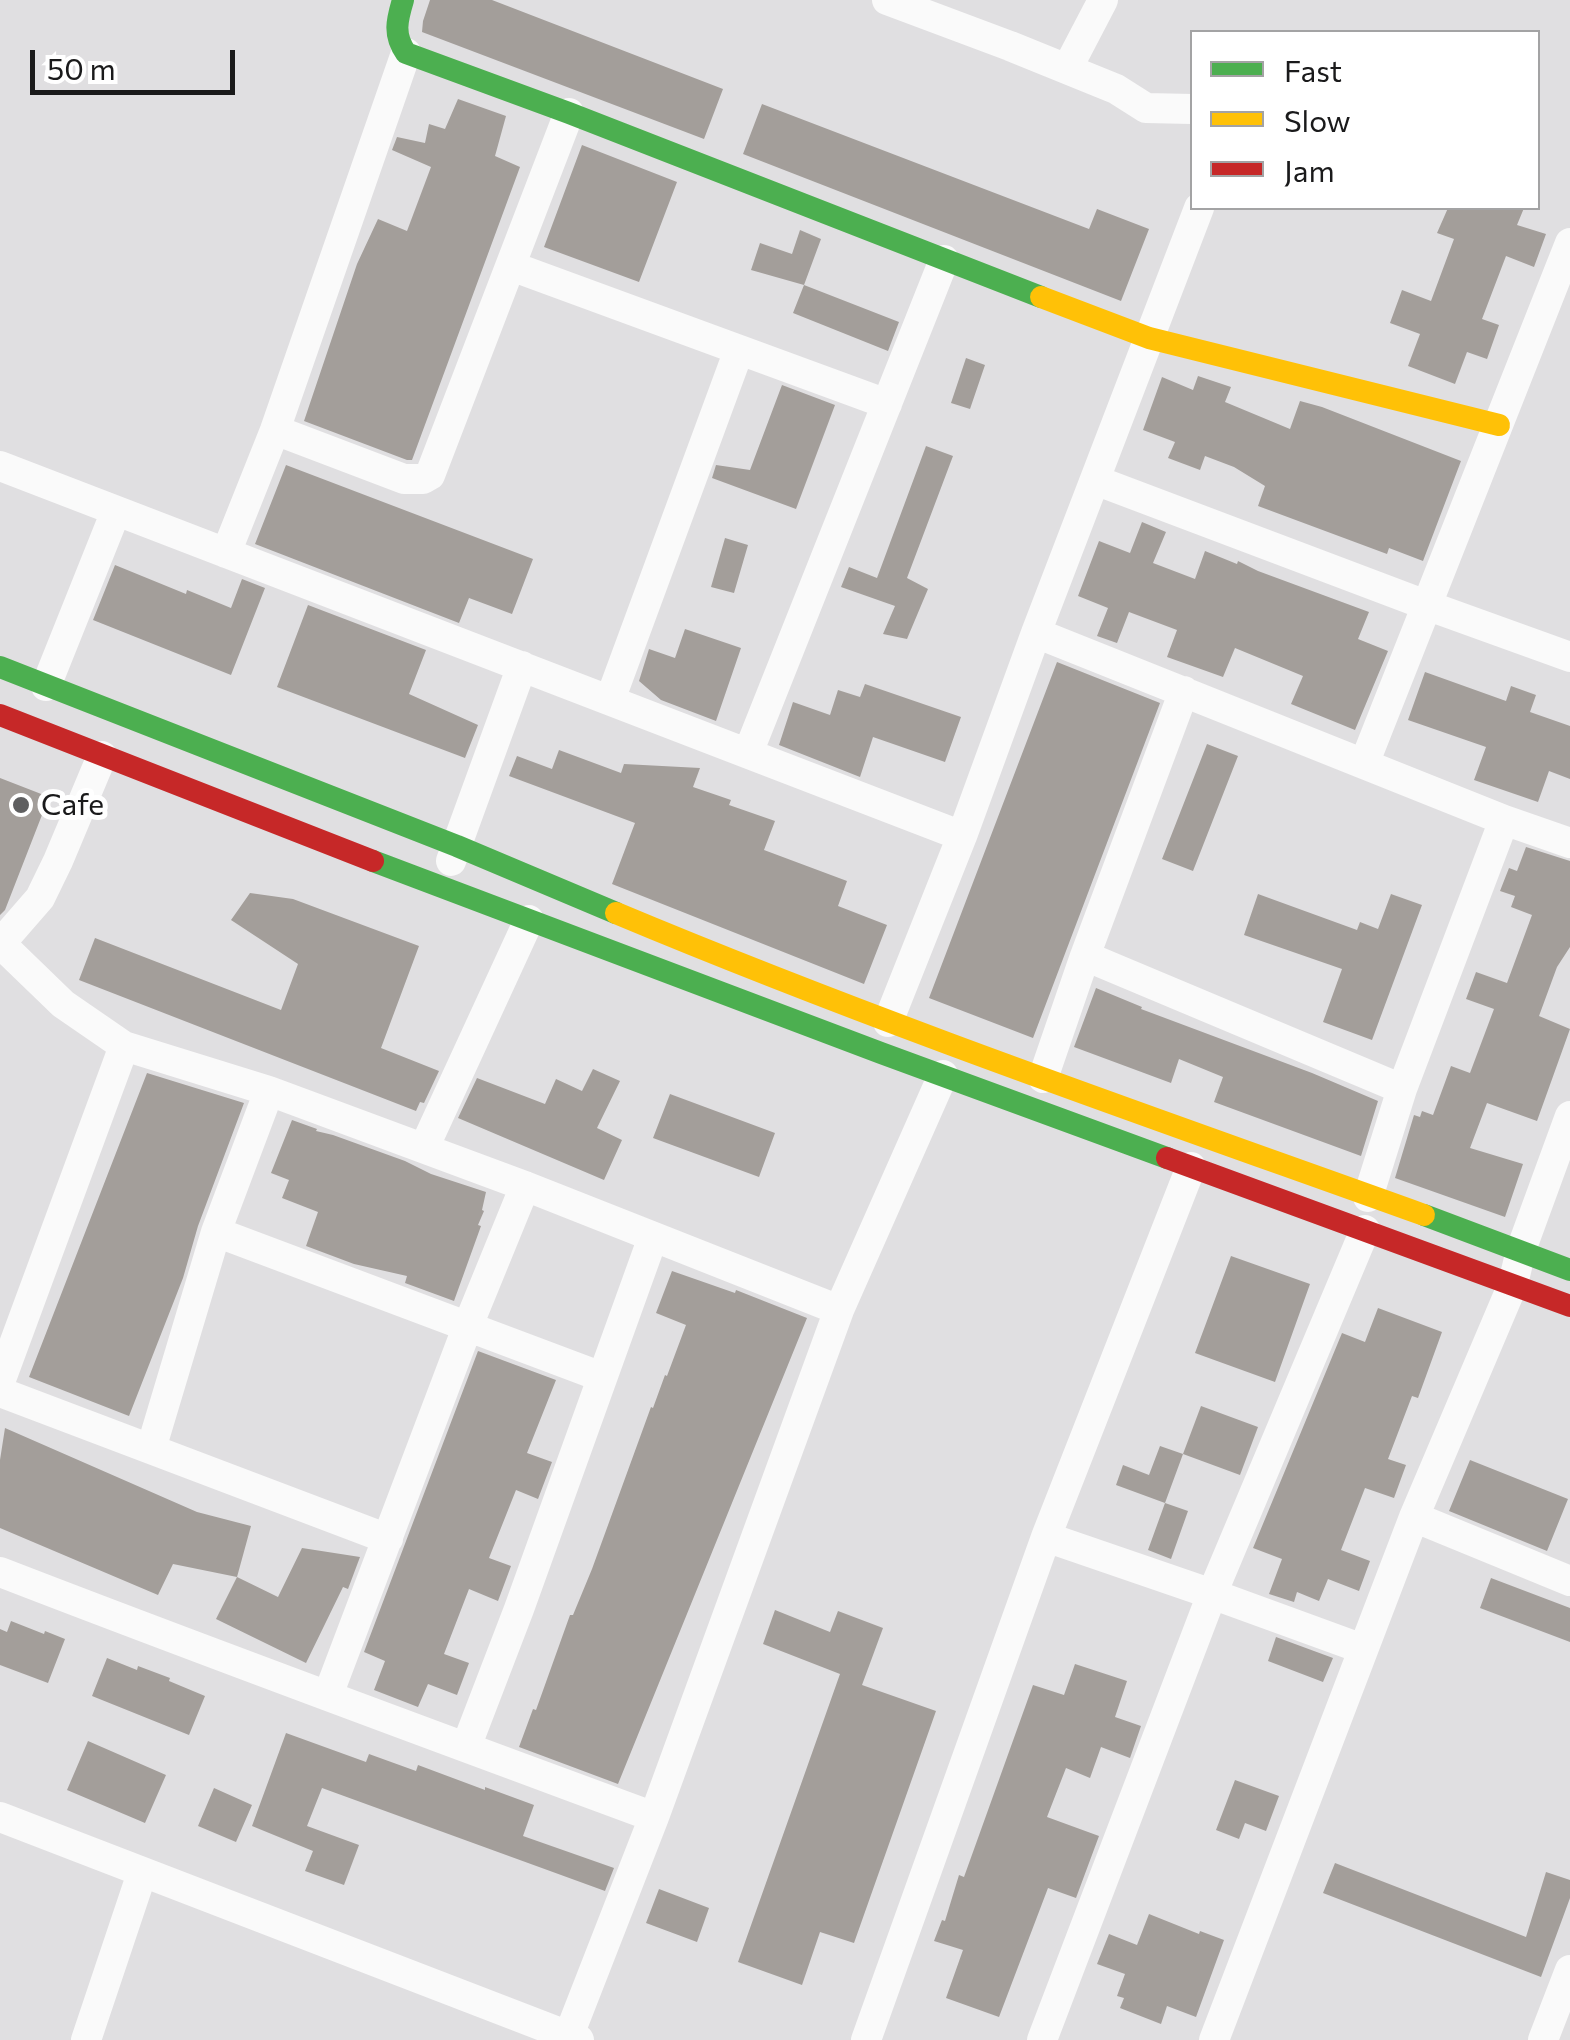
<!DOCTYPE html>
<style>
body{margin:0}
#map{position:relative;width:1570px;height:2040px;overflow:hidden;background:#e0dfe1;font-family:Commissioner,sans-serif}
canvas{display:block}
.legend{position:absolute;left:1190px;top:30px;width:350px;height:180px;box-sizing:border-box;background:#fff;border:2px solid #a3a3a4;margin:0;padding:12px 18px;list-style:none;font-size:30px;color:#1a1a1b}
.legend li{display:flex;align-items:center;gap:20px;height:50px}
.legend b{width:50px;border:2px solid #a3a3a4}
.scale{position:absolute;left:30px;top:50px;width:205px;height:45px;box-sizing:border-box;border:5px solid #1a1a1b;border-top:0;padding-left:12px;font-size:30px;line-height:35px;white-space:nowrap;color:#1a1a1b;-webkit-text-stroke:8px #fff;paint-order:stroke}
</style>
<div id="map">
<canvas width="1570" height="2040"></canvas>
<ul class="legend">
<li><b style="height:12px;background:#4caf50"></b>Fast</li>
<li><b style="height:12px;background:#ffc107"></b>Slow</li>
<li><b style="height:12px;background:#c62828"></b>Jam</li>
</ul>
<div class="scale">50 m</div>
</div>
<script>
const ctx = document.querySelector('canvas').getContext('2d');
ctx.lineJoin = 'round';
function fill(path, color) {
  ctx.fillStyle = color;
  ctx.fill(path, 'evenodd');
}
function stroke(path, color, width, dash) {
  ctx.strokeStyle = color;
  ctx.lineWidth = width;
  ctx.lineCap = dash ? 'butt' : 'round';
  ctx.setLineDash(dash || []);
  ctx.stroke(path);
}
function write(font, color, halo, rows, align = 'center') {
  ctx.font = font + ' Commissioner,sans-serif';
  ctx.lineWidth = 10;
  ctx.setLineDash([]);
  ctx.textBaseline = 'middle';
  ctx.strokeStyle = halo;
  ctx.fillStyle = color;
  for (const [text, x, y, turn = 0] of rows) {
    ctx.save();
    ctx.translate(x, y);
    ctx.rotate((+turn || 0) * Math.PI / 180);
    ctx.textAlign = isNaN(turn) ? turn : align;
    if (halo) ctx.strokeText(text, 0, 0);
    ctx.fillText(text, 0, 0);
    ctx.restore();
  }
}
const building = new Path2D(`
 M430 0H492L723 89 704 139 422 32 423 21Z
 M458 99 506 116 495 156 520 167 412 460H407L304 421 357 264 378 219 407 231 431 167 392 150 397 137 425 143 429 124 445 129Z
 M762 104 1089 229 1097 209 1149 229 1121 301 743 154Z
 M582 145 677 182 639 282 544 247Z
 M1448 208H1524L1517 225 1546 234 1534 267 1506 256 1482 319 1499 325 1487 359 1467 352 1455 384 1408 366 1420 334 1390 323 1402 290 1431 301 1454 239 1437 233Z
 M800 230 821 239 804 285 751 270 760 243 792 254Z
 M804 285 899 322 888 351 793 313Z
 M966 358 985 365 970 409 951 403Z
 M1198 376 1231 387 1225 402 1290 429 1300 401 1322 407 1461 461 1423 561 1389 548 1387 554 1258 506 1265 486 1234 467 1205 456 1200 470 1168 458 1175 442 1143 430 1162 377 1193 390Z
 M782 385 835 405 796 509 712 478 716 465 750 470Z
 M926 446 953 456 907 578 928 589 907 639 883 634 895 606 841 587 849 567 877 578Z
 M286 465 533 559 512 614 469 598 459 623 255 544Z
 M1142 522 1166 532 1153 563 1195 579 1205 551 1237 564 1238 561 1258 571 1369 612 1358 639 1388 651 1355 730 1291 704 1303 676 1235 648 1223 677 1167 657 1177 630 1129 612 1117 643 1097 636 1108 608 1078 596 1099 541 1130 553Z
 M725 538 748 545 734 593 711 587Z
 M115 565 186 594 187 590 231 608 242 579 265 588 231 675 93 620Z
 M308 605 426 650 409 694 478 725 465 758 277 687Z
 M685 629 741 648 716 721 661 700 639 681 649 649 675 658Z
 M1057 662 1160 703 1033 1038 929 998Z
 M1425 672 1506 701 1511 686 1536 695 1530 712 1570 726V779L1549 771 1538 802 1474 780 1486 747 1408 720Z
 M865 684 961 717 945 762 873 737 860 777 779 745 793 702 830 715 838 690 860 697Z
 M1207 744 1238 756 1193 871 1162 859Z
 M559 750 621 773 624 764 700 768 693 787 731 800 729 805 775 821 764 850 847 881 838 906 887 925 864 984 612 884 635 823 509 776 517 756 552 769Z
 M0 778 49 797 5 910 0 915Z
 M1526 847 1570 861V947L1557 967 1539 1016 1570 1029 1537 1121 1487 1103 1470 1148 1523 1164 1505 1217 1395 1178 1414 1115 1420 1117 1422 1111 1433 1115 1451 1066 1470 1073 1494 1009 1466 999 1476 972 1507 983 1532 915 1511 907 1515 896 1500 891 1509 868 1517 871Z
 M250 893 293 899 419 946 381 1048 439 1071 424 1103 420 1102 416 1111 79 980 95 938 281 1010 298 964 231 920Z
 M1258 894 1357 930 1360 922 1378 929 1391 894 1422 905 1372 1040 1323 1022 1342 969 1244 935Z
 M1096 988 1142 1007 1141 1009 1312 1073 1378 1101 1361 1156 1214 1102 1223 1077 1179 1059 1171 1083 1074 1047Z
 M593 1069 620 1081 597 1128 622 1140 604 1180 458 1118 477 1078 545 1104 556 1079 582 1091Z
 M147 1073 244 1103 198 1226 183 1278 129 1416 29 1377Z
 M670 1094 775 1133 759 1177 653 1138Z
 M292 1120 317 1129 316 1131 333 1135 405 1161 431 1174 486 1192 482 1210 484 1211 478 1225 481 1226 454 1301 405 1283 407 1276 354 1264 306 1246 318 1212 282 1198 289 1180 271 1173Z
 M1231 1256 1310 1284 1275 1382 1195 1353Z
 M672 1271 735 1293 736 1290 807 1318 618 1784 519 1747 533 1709 536 1710 570 1615H573L592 1569 651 1407 653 1408 665 1375 667 1376 686 1325 656 1313Z
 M1378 1308 1442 1332 1418 1398 1412 1396 1388 1459 1406 1465 1394 1498 1365 1488 1341 1550 1370 1561 1359 1591 1328 1579 1319 1601 1297 1592 1294 1602 1269 1594 1282 1559 1253 1548 1342 1333 1365 1342Z
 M478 1351 556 1380 527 1453 552 1462 538 1499 516 1490 489 1558 511 1566 498 1601 469 1589 444 1654 469 1663 457 1695 428 1684 418 1707 374 1690 385 1661 364 1652Z
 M1201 1406 1258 1427 1240 1475 1183 1454Z
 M5 1428 197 1512 251 1526 237 1577 173 1564 158 1595 0 1528V1460Z
 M1160 1446 1183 1454 1165 1503 1116 1485 1123 1465 1149 1475Z
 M1470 1460 1568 1499 1547 1551 1449 1511Z
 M1165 1503 1188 1511 1171 1559 1148 1550Z
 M302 1548 360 1557 348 1589 343 1587 306 1663 216 1619 237 1577 278 1597Z
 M1491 1578 1570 1608V1642L1480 1608Z
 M775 1610 830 1632 838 1611 883 1628 862 1685 936 1711 854 1943 820 1932 802 1985 738 1962 840 1674 763 1644Z
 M11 1621 44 1634 45 1631 65 1639 48 1683 0 1665V1629L7 1632Z
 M1276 1637 1333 1658 1323 1682 1268 1661Z
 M107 1658 137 1670 138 1666 170 1678 169 1681 205 1696 189 1735 92 1696Z
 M1075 1664 1127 1681 1115 1717 1141 1726 1130 1758 1101 1747 1090 1778 1066 1768 1047 1817 1099 1836 1076 1898 1048 1888 999 2017 946 1998 963 1950 934 1941 942 1920 945 1921 959 1875 964 1877 1033 1685 1064 1695Z
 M286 1733 366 1762 369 1754 416 1771 418 1765 485 1790V1787L534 1805 523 1836 614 1868 605 1891 322 1788 307 1826 359 1845 344 1885 305 1871 313 1851 252 1826Z
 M88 1741 166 1775 145 1823 67 1790Z
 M1235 1780 1279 1796 1266 1831 1245 1823 1239 1839 1216 1830Z
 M214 1788 252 1805 236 1842 198 1826Z
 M1335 1863 1526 1937 1546 1872 1570 1880V1898L1541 1977 1323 1893Z
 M659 1889 709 1908 697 1942 646 1923Z
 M1149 1914 1199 1934 1200 1931 1224 1940 1196 2017 1167 2006 1161 2024 1120 2008 1124 1998 1117 1996 1125 1974 1097 1964 1109 1934 1137 1945Z`);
const street = new Path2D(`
 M887 0 1010 46 1116 89 1146 108 1192 109
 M1067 69 1103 0
 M511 266 887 404
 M275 430 404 479H423L430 475 569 113
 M0 466 962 836
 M1095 480 1426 605 1570 657
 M226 553 275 430 406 53
 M1036 633 1504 820 1570 843
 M46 686 116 511
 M610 700 739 350
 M748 753 944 260
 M1364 764 1570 243
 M451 861 522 666
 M0 943 63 1004 124 1046 269 1091 525 1186 839 1310
 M0 944 40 898 58 861 102 756
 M1085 956 1402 1089
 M888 1022 962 836 1036 633 1199 208
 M1043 1078 1085 956 1184 691
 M424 1148 529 920
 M1368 1197 1402 1089 1504 820
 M216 1232 602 1377
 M0 1382 124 1046
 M0 1392 388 1539
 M151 1449 216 1232 269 1091
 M1414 1517 1570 1581
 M1046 1537 1212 1594 1363 1649
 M0 1572C217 1656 435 1736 654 1817
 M328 1695 467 1328 525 1186
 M466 1747 519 1609 653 1237
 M0 1817 579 2040
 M86 2040 142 1873
 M567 2040 654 1817 839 1310 943 1075
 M866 2040 1046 1537 1191 1167
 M1042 2040 1212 1594 1365 1230
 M1214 2040 1414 1517 1513 1284 1521 1250 1570 1116
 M1543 2040 1570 1970`);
const fast = new Path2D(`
 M403 0C397 20 393 35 406 53L569 113 1041 297
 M0 667 457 846 616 913
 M373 861 881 1053 1167 1158
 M1424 1215 1570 1270`);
const slow = new Path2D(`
 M1041 297 1149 338 1499 425
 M616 913C881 1024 1154 1118 1424 1215`);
const jam = new Path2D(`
 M0 715 373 861
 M1167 1158 1570 1306`);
const markers = [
 [21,805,10,"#5f5f60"]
];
const poiNames = [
 ["Cafe",41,805]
];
fill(building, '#a39e9a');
stroke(street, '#fafafa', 30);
stroke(fast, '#4caf50', 22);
stroke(slow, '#ffc107', 22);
stroke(jam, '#c62828', 22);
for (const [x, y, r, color] of markers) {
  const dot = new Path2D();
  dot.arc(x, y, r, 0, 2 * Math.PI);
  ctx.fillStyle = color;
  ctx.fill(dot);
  stroke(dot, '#fff', 4);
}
write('30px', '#1a1a1b', '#fff', poiNames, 'left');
</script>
